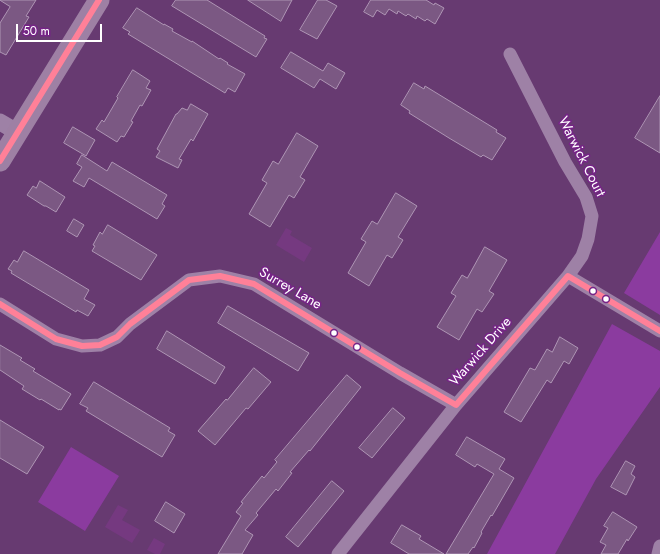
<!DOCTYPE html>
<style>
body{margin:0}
#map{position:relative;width:660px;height:554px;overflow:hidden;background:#673a71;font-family:Jost,sans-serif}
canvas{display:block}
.scale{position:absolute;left:16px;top:24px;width:86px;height:18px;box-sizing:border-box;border:2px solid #fff;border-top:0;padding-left:5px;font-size:12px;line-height:14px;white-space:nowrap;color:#fff;-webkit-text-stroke:3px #762487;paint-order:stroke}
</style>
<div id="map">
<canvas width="660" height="554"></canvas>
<div class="scale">50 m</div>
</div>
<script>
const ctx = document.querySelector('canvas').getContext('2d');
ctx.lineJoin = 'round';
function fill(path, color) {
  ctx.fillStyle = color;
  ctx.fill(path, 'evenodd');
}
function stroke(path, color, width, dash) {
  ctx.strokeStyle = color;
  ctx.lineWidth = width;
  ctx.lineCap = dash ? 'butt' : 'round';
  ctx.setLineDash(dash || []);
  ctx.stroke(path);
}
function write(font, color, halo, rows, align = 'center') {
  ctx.font = font + ' Jost,sans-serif';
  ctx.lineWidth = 3;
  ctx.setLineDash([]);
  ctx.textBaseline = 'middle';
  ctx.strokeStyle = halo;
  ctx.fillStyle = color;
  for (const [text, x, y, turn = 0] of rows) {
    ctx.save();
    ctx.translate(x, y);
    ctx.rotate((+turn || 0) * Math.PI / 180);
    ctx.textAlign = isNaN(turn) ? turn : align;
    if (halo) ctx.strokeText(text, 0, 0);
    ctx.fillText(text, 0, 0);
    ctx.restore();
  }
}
const green = new Path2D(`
 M660 232V315L624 293Z
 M612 324 660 351V387L596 479 555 554H487Z
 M71 447 119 476 85 531 38 502Z`);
const water = new Path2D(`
 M286 228 292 231 290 235 312 248 304 262 276 245Z
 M118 505 128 510 122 520 140 530 132 543 105 527Z
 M154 538 165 544 160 554H155L147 550Z`);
const building = new Path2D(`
 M0 0H36L26 16 29 17 6 55 0 52V23L10 7Z
 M176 0H207L265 36 264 38 267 39 256 57 172 6Z
 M248 0H292L281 21Z
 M318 0H326L337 6 317 39 300 30Z
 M371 0H426L434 5 435 3 444 8 435 24 427 19 425 21 417 16 416 19 408 14 406 16 398 11 397 14 389 9 385 15 377 10 373 17 364 12Z
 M137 8 164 25V24L173 29 172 31 192 42V41L219 59 220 58 228 63 227 64 245 74 235 92 228 88 225 93 128 34 130 32 123 28Z
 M291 52 323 71 328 63 345 73 336 89 320 79 314 88 281 68Z
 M133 70 150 81 146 88 151 90 142 106 140 105 131 121 133 122 124 137 121 136 117 142 96 129 102 120 104 122 118 98 117 97Z
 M414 83 424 89 425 86 497 130 496 132 506 138 492 160 483 155 481 157 449 138 409 113 410 111 401 105Z
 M660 96V153L635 138Z
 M191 104 208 114 193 141 191 139 179 159 182 160 178 168 156 157 160 151 157 149 176 114H177L182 108 187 110Z
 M73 127 95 140 86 156 64 143Z
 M297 133 318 146 300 177 305 180 294 198 289 195 270 227 249 214 267 183 262 180 273 161 278 164Z
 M82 155 107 171 112 162 167 195 162 204 165 206 157 219 89 178 84 187 73 181 82 167 77 164Z
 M40 181 65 197 56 212 46 206H44L27 195 33 186 36 188Z
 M396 193 417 206 398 237 403 240 392 258 387 255 369 286 348 273 366 242 361 239 372 221 377 224Z
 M74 219 84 225 77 237 67 231Z
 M108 225 157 255 141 280 92 251 95 246 93 245 100 232 102 234Z
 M485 247 507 260 489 291 494 294 482 312 477 309 459 340 437 327 456 296 451 293 462 275 467 278Z
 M24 251 89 290 84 299 95 305 88 316 77 310 76 312 11 273 12 271 8 269 14 260 17 262Z
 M228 306 309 353 298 371 218 323Z
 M167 331 225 367 215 384 157 349Z
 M560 337 578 348 569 364 564 361 551 383 547 380 521 422 504 412 530 368 535 370 547 349 552 352Z
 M0 345 22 358 20 360 35 369 33 371 71 394 61 410 59 409V410L41 399 40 400 22 389 24 386 0 370Z
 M254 368 271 382 248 409 246 408 215 445 198 431 226 399 227 400Z
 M347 375 361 387 310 451 309 450 290 472 292 473 278 491 276 489 256 513 258 515 245 530 253 535 242 554H218L241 516 236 512 243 503 241 502 262 476 264 478 277 462 275 460Z
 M94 382 170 428 168 431 175 435 162 457 86 411 88 408 80 404Z
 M393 408 405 418 372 458 359 448Z
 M0 420 44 447 27 474 0 458Z
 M467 437 505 459 499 469 514 478 492 516 491 515 481 532 482 533 474 548 473 547 468 554H446L494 474 477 464 475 467 456 455Z
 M626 461 635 466 631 474 635 477 626 495 611 487Z
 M332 481 344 491 298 547 286 537Z
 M166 502 185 514 174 533 155 521Z
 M613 512 637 527 628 541 627 539 618 554H601L606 545 600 542 608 528 604 526Z
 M402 525 421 536 419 539 444 554H409L391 543Z`);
const minor = new Path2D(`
 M568 276 660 331
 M0 304 56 339 82 346 100 345 117 337 130 324 189 280 220 276 254 284 400 373 456 405
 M338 554 456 405 568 276 582 256 588 239 592 216 586 197 565 162 510 54
 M658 554 660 546`);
const tertiary = new Path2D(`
 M0 122 17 132`);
const primary = new Path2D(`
 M0 161 99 0`);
const bus1 = new Path2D(`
 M0 161 99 0
 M0 304 56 339 82 346 100 345 117 337 130 324 189 280 220 276 254 284 400 373 456 405 568 276 660 331`);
const markers = [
 [593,291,3.5,"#fff"],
 [606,299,3.5,"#fff"],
 [334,333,3.5,"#fff"],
 [357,347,3.5,"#fff"]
];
const streetNames = [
 ["Warwick Court",581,157,63],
 ["Surrey Lane",290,289,30],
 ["Warwick Drive",481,352,-49]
];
fill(green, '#8b3b9f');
fill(water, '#753980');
fill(building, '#7b5883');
stroke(building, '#ae95b4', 1);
stroke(minor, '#9e81a6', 13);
stroke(tertiary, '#9e81a6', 17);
stroke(primary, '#9e80a4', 21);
stroke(bus1, '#ff8098', 6);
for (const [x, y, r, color] of markers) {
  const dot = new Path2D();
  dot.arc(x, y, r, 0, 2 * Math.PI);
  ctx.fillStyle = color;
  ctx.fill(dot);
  stroke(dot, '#762487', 1.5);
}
write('14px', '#fff', '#762487', streetNames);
</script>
